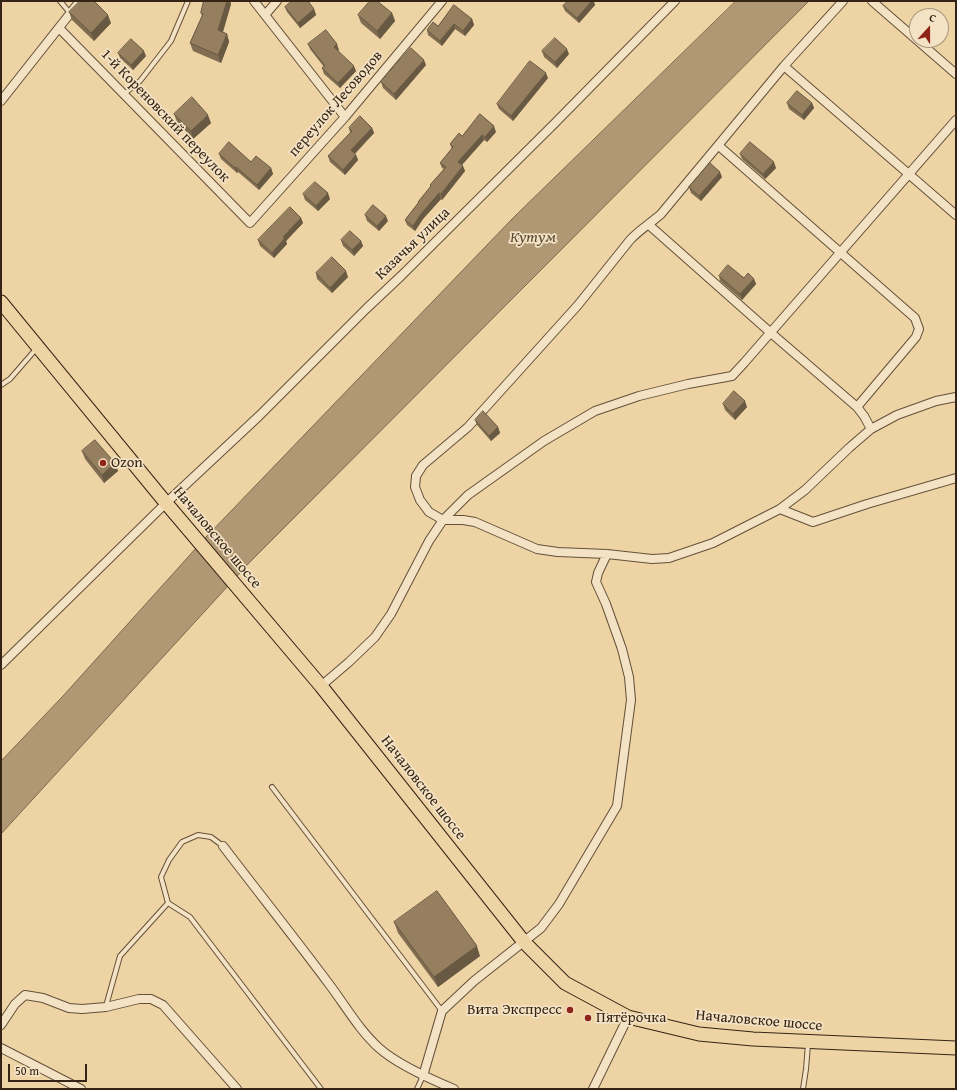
<!DOCTYPE html>
<meta charset="utf-8">
<style>
body{margin:0}
#map{position:relative;width:957px;height:1090px;overflow:hidden;background:#eed3a4;font-family:"Gentium Book Plus",serif}
canvas{display:block}
.frame{position:absolute;inset:0;border:2px solid #352415;pointer-events:none}
.north{position:absolute;left:909px;top:8px;width:40px;height:40px;box-sizing:border-box;background:#f4e2c4;border:1px solid #a8967e;border-radius:50%;rotate:21deg;font-size:11px;font-weight:700;line-height:16px;text-align:center;color:#352415}
.north::after{content:'';display:block;margin:auto;width:14px;height:18px;background:#8f2418;clip-path:polygon(50% 0,100% 100%,50% 72%,0 100%)}
.scale{position:absolute;left:8px;top:1064px;width:79px;height:18px;box-sizing:border-box;border:2px solid #352415;border-top:0;padding-left:5px;font-size:12px;line-height:14px;white-space:nowrap;color:#352415;-webkit-text-stroke:3px #f4e2c4;paint-order:stroke}
</style>
<div id="map">
<canvas width="957" height="1090"></canvas>
<div class="frame"></div>
<div class="north">С</div>
<div class="scale">50 m</div>
</div>
<script>
const ctx = document.querySelector('canvas').getContext('2d');
ctx.lineJoin = 'round';
function fill(path, color) {
  ctx.fillStyle = color;
  ctx.fill(path, 'evenodd');
}
function stroke(path, color, width, dash) {
  ctx.strokeStyle = color;
  ctx.lineWidth = width;
  ctx.lineCap = dash ? 'butt' : 'round';
  ctx.setLineDash(dash || []);
  ctx.stroke(path);
}
function write(font, color, halo, rows, align = 'center') {
  ctx.font = font + ' "Gentium Book Plus",serif';
  ctx.lineWidth = 3.5;
  ctx.setLineDash([]);
  ctx.textBaseline = 'middle';
  ctx.strokeStyle = halo;
  ctx.fillStyle = color;
  for (const [text, x, y, turn = 0] of rows) {
    ctx.save();
    ctx.translate(x, y);
    ctx.rotate((+turn || 0) * Math.PI / 180);
    ctx.textAlign = isNaN(turn) ? turn : align;
    if (halo) ctx.strokeText(text, 0, 0);
    ctx.fillText(text, 0, 0);
    ctx.restore();
  }
}
const water = new Path2D(`
 M736 1H809L249 563 1 834V761L63 696 206 537 513 218Z`);
const service = new Path2D(`
 M60 1 70 13
 M124 94 140 81 171 41 188 1
 M1 385 10 379 36 349
 M272 787 442 1011
 M168 903 190 917 321 1089
 M106 1006 120 956 168 903 161 877 169 860 182 842 198 835 211 837 223 846
 M417 1089 423 1076
 M803 1089 806 1069 808 1044`);
const minor = new Path2D(`
 M254 1 345 117
 M843 1 784 66 661 214C651 223 639 230 630 240L578 305 468 427 423 465 416 476 415 487 420 500 429 512 443 520H463L475 522 537 549 558 552 607 554 652 559 669 558 713 543 780 509 805 490 849 448 871 429 897 415 936 401 956 397
 M872 1 956 74
 M265 15 277 1
 M59 28 250 223 345 117 442 1
 M784 66 956 215
 M1 101 80 1
 M719 146 915 318 919 329 916 337 857 407
 M649 225 771 333 857 407 864 416 871 429
 M780 509 813 522 867 504 956 478
 M1 665 166 503 259 416 366 309 401 276 555 123 675 1
 M321 686 349 662 375 637 391 614 429 541 443 520 468 495 544 441 595 411 639 396 688 384 732 376 744 363 956 120
 M223 846C258 892 294 937 329 984 345 1005 359 1030 379 1048 398 1065 430 1079 454 1089
 M1 1025 15 1004 25 995 43 998 69 1008 82 1009 106 1007 139 999H151L163 1005 237 1089
 M1 1048 81 1089
 M423 1076 442 1011 474 981 541 928 559 904 617 806 631 700 629 677 622 649 606 604 596 582 598 573 607 554
 M593 1089 628 1017`);
const primary = new Path2D(`
 M1 302 166 503 321 686 524 942 565 983 628 1017 699 1034 753 1039 956 1048`);
const wall = new Path2D(`
 M204 1H230L231 4 223 32 227 34 229 42 221 63 193 51 190 43 202 16 201 13Z
 M568 1H595L594 2 595 5 579 23 565 11 563 6Z
 M285 7 314 9 316 15 300 28 287 12Z
 M69 12 111 23 94 41 72 20Z
 M392 13 395 21 380 39 361 23 358 15Z
 M472 19 474 25 465 36 455 29 442 46 428 35 427 30 438 26Z
 M308 44 339 50 338 51 356 71 340 88 324 74 322 68 324 67 310 49Z
 M542 51 569 54 557 68 544 57Z
 M118 53 146 56 133 70 120 58Z
 M426 65 396 100 383 88 381 82Z
 M548 78 513 121 499 109 497 104Z
 M787 103H812L814 108 804 120 789 109Z
 M174 114 211 123 193 139 177 122Z
 M349 128H372L374 133 355 154 356 155 358 160 345 175 330 162 328 156 350 133Z
 M496 132 487 142 484 140 462 165 465 171 442 200 441 199 423 219 415 231 407 225 405 220 418 203V202L431 187 430 185 444 169 442 168 440 163 452 149 450 144 462 136Z
 M219 154 251 162 271 168 273 174 259 190 238 172 237 173 221 159Z
 M740 154 776 168 765 179 742 159Z
 M722 177 701 201 691 193 689 187Z
 M303 194 330 199 318 211 305 200Z
 M365 215 388 221 379 231 367 221Z
 M301 218 303 223 286 241 287 244 274 258 260 246 258 240Z
 M341 240 361 241 363 246 354 256 343 246Z
 M316 273 348 277 332 293 317 279Z
 M719 276 754 279 756 284 742 300 720 281Z
 M723 404 747 407 735 420 725 410Z
 M475 420 498 427 500 433 491 441 477 425Z
 M82 451 115 463 118 471 104 483 85 459Z
 M394 922 480 956 438 987 398 933Z`);
const shadedWall = new Path2D(`
 M227 1H230L231 4 221 38 218 30Z
 M592 1H595L594 2 595 5 579 23 577 18Z
 M314 9 316 15 300 28 298 23Z
 M392 13 395 21 380 39 377 31Z
 M108 15 111 23 94 41 91 33Z
 M472 19 474 25 465 36 463 31Z
 M454 24 455 29 442 46 440 41Z
 M227 34 229 42 221 63 218 55Z
 M337 44 339 50 336 52 334 47Z
 M567 49 569 54 557 68 555 62Z
 M144 51 146 56 133 70 131 65Z
 M424 60 426 65 396 100 394 94Z
 M354 66 356 71 340 88 338 83Z
 M546 73 548 78 513 121 511 116Z
 M812 103 814 108 804 120 802 115Z
 M208 115 211 123 193 139 191 131Z
 M494 126 496 132 487 142 485 137Z
 M372 128 374 133 353 155 351 150Z
 M482 135 484 140 460 167 458 162Z
 M356 155 358 160 345 175 343 170Z
 M774 162 776 168 765 179 763 174Z
 M463 166 465 171 442 200 441 194Z
 M236 167 238 172 237 173 235 168Z
 M271 168 273 174 259 190 257 185Z
 M720 172 722 177 701 201 699 196Z
 M328 193 330 199 318 211 316 206Z
 M439 193 441 199 423 219 415 231 413 226 421 214Z
 M386 216 388 221 379 231 377 226Z
 M301 218 303 223 286 241 287 244 274 258 272 253 283 237Z
 M361 241 363 246 354 256 352 250Z
 M346 271 348 277 332 293 330 288Z
 M754 279 756 284 742 300 740 294Z
 M745 401 747 407 735 420 733 414Z
 M498 427 500 433 491 441 489 436Z
 M115 463 118 471 104 483 102 475Z
 M477 946 480 956 438 987 434 977Z`);
const building = new Path2D(`
 M80 1H94L108 15 91 33 69 12Z
 M204 1H227L218 30 227 34 218 55 190 43 203 14 201 13Z
 M292 1H308L314 9 298 23 285 7Z
 M370 1H377L392 13 377 31 358 15Z
 M568 1H592L577 18 563 6Z
 M454 5 472 19 463 31 454 24 440 41 427 30 433 22 438 26Z
 M326 30 337 44 334 47 354 66 338 83 322 68 325 66 308 44Z
 M555 38 567 49 555 62 542 51Z
 M131 39 144 51 131 65 118 53Z
 M411 48 424 60 394 94 381 82Z
 M530 61 546 73 511 116 497 104Z
 M797 91 812 103 802 115 787 103Z
 M192 97 208 115 191 131 174 114Z
 M480 114 494 126 485 137 482 135 458 162 463 166 441 194 439 193 421 214 413 226 405 220 419 202H418L431 186 430 185 446 167 440 163 453 147 450 144 459 133 462 136Z
 M360 116 372 128 351 150 356 155 343 170 328 156 352 131 349 128Z
 M229 142 251 162 256 156 271 168 257 185 236 167 235 168 219 154Z
 M750 142 774 162 763 174 740 154Z
 M710 163 720 172 699 196 689 187Z
 M315 182 328 193 316 206 303 194Z
 M373 205 386 216 377 226 365 215Z
 M290 207 301 218 283 237 285 238 272 253 258 240Z
 M350 231 361 241 352 250 341 240Z
 M332 257 346 271 330 288 316 273Z
 M728 265 744 278 748 273 754 279 740 294 719 276Z
 M734 391 745 401 733 414 723 404Z
 M483 411 498 427 489 436 475 420Z
 M95 440 115 463 102 475 82 451Z
 M437 891 477 946 434 977 394 922Z`);
const markers = [
 [103,463,4,"#8f2418"],
 [570,1010,4,"#8f2418"],
 [588,1018,4,"#8f2418"]
];
const streetNames = [
 ["переулок Лесоводов",336,104,-49],
 ["1-й Кореновский переулок",165,116,46],
 ["Казачья улица",413,244,-44],
 ["Началовское шоссе",217,538,50],
 ["Началовское шоссе",423,788,52],
 ["Началовское шоссе",759,1021,5]
];
const poiNames = [
 ["Ozon",111,463],
 ["Вита Экспресс",562,1010,"right"],
 ["Пятёрочка",596,1018]
];
const waterNames = [
 ["Кутум",533,238]
];
fill(water, '#af9873');
stroke(water, '#7e6a4d', 1);
stroke(service, '#635039', 6);
stroke(minor, '#635039', 10);
stroke(primary, '#352415', 15);
stroke(service, '#f4e2c4', 4);
stroke(minor, '#f4e2c4', 8);
stroke(primary, '#eed3a4', 13);
fill(wall, '#806d52');
fill(shadedWall, '#685942');
fill(building, '#957f5f');
stroke(building, '#685942', 1);
for (const [x, y, r, color] of markers) {
  const dot = new Path2D();
  dot.arc(x, y, r, 0, 2 * Math.PI);
  ctx.fillStyle = color;
  ctx.fill(dot);
  stroke(dot, '#f4e2c4', 1.5);
}
write('15px', '#352415', '#f4e2c4', streetNames);
write('15px', '#352415', '#f4e2c4', poiNames, 'left');
write('italic 16px', '#5a4731', '#f4e2c4', waterNames);
</script>
